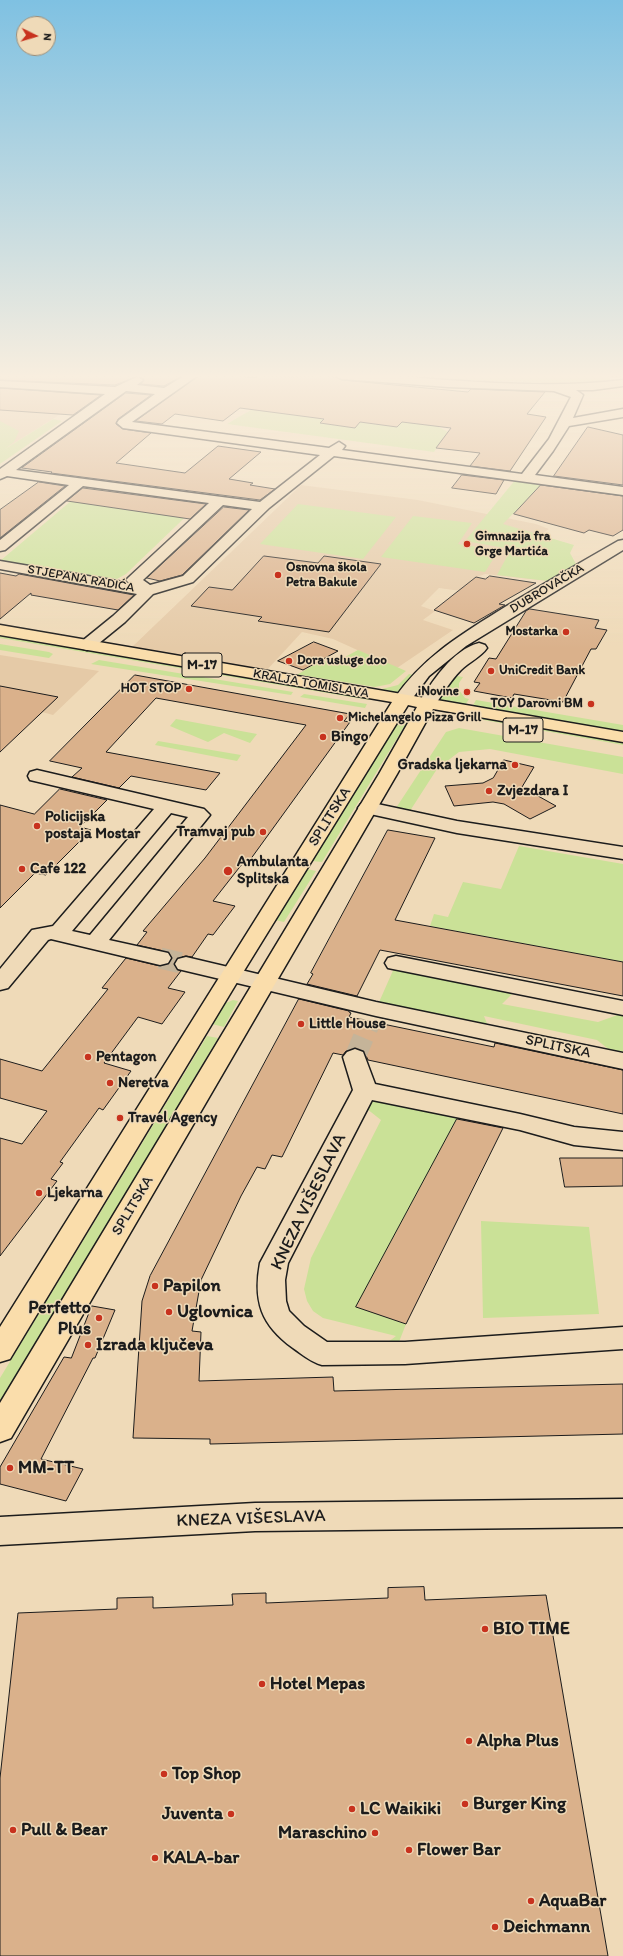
<!DOCTYPE html>
<meta charset="utf-8">
<style>
body{margin:0}
#map{position:relative;width:623px;height:1956px;overflow:hidden;background:#efdab8;font-family:Itim,sans-serif}
canvas{display:block}
.north{position:absolute;left:16px;top:16px;width:40px;height:40px;box-sizing:border-box;background:#efdab8;border:1px solid #9b8e7a;border-radius:50%;rotate:95deg;font-size:11px;font-weight:700;line-height:16px;text-align:center;color:#1c1c1c}
.north::after{content:'';display:block;margin:auto;width:14px;height:18px;background:#c8321e;clip-path:polygon(50% 0,100% 100%,50% 72%,0 100%)}
</style>
<div id="map">
<canvas width="623" height="1956"></canvas>
<div class="north">N</div>
</div>
<script>
const ctx = document.querySelector('canvas').getContext('2d');
ctx.lineJoin = 'round';
function fill(path, color) {
  ctx.fillStyle = color;
  ctx.fill(path, 'evenodd');
}
function stroke(path, color, width, dash) {
  ctx.strokeStyle = color;
  ctx.lineWidth = width;
  ctx.lineCap = dash ? 'butt' : 'round';
  ctx.setLineDash(dash || []);
  ctx.stroke(path);
}
function write(font, color, halo, rows, align = 'center') {
  ctx.font = font + ' Itim,sans-serif';
  ctx.lineWidth = 3;
  ctx.setLineDash([]);
  ctx.textBaseline = 'middle';
  ctx.strokeStyle = halo;
  ctx.fillStyle = color;
  for (const [text, x, y, turn = 0] of rows) {
    ctx.save();
    ctx.translate(x, y);
    ctx.rotate((+turn || 0) * Math.PI / 180);
    ctx.textAlign = isNaN(turn) ? turn : align;
    if (halo) ctx.strokeText(text, 0, 0);
    ctx.fillText(text, 0, 0);
    ctx.restore();
  }
}
const built = new Path2D(`
 M0 386 96 392 0 452Z
 M301 485 418 500 536 524 549 529 534 539 576 564 548 581 485 574 477 577 468 592 439 588 421 606 435 611 423 620 453 630 397 668 333 639 302 632 266 671 132 647Z
 M0 655 99 671 53 715 42 712 0 731Z`);
const green = new Path2D(`
 M406 376H609L611 382C543 383 475 382 406 376Z
 M261 404 324 419 320 423 354 428 360 422 397 427 402 422 437 426 448 432 434 452 227 424Z
 M53 419 62 421 0 464V421L19 431 14 442 5 449Z
 M516 479 543 483 503 524 574 545 570 553 576 564 548 581 497 575 511 549 465 541Z
 M98 488 106 489 88 504 173 516 191 501 201 502 126 574 117 579 0 561 78 495 90 489Z
 M298 504 396 517 363 559 260 544Z
 M413 516 472 523 458 544 499 550 485 572 381 557Z
 M0 635 371 698 369 700 0 638Z
 M94 642 298 677 295 676 322 660 332 664 358 650 406 671 390 684 375 687 301 675 299 677 376 689 374 693 94 645Z
 M0 644 49 652 53 654 49 658 0 650Z
 M99 660 293 692 291 695 91 664Z
 M409 674 418 676 399 695 379 694 382 689 398 685Z
 M451 675 463 677 459 683V690L465 698 469 699 464 707 447 704 440 699 441 691Z
 M304 694 367 704 365 708 300 697Z
 M476 700 623 725V735L471 709Z
 M469 714 623 741V745L467 717Z
 M401 716 410 717 322 862 312 861Z
 M176 719 257 734 250 743 224 733 208 742 170 726Z
 M459 728 623 757V774L490 749 459 752 437 769 408 814 394 811 446 732Z
 M158 741 241 755 237 761 155 745Z
 M519 846 623 864V962L430 926 434 914 448 917 463 882 501 889Z
 M307 869 316 871 284 922 275 920Z
 M395 966 515 991 502 1004 598 1022 623 1013V1054L617 1056 597 1040 484 1016 490 1031 376 1009Z
 M233 1000 238 1001 224 1027 212 1024 226 1003Z
 M207 1036 218 1038 0 1405V1378Z
 M366 1097 460 1114 357 1307 406 1324 397 1347 379 1349 396 1336 323 1318 313 1311 307 1301 304 1289 311 1258 381 1120 362 1105Z
 M481 1221 589 1227 599 1314 483 1318Z`);
const building = new Path2D(`
 M0 376H182L164 386 141 384 144 379 138 376 115 385 0 380Z
 M198 376H236L255 378 258 376 292 377 322 376 335 377 342 380 468 392 471 389 545 392 527 414 546 417 510 471 470 466 480 453 436 448 451 428 402 422 397 427 360 422 355 428 320 423 324 419 240 408 223 421 175 414 162 424 136 421Z
 M0 388 101 395 73 415 0 410Z
 M126 393 151 395 118 419 116 424 123 429 151 433 116 463 185 473 218 446 261 452 229 479 253 483 250 485 275 489 260 500 51 473 52 472 22 468Z
 M588 427 623 435V485L554 476Z
 M462 475 504 480 496 494 452 488Z
 M39 482 65 486 0 538V510Z
 M541 485 623 496V530L613 536 589 530 584 533 514 514Z
 M83 488 206 504 190 519 67 501Z
 M224 507 249 510 182 575 160 581 147 578Z
 M264 556 318 563 324 556 381 564 329 632 258 621 262 617 191 606 209 587 232 590Z
 M0 573 16 576 19 574 134 595 118 610 31 595V593L0 619Z
 M490 576 536 583 499 604 505 605 474 623 434 610 476 577 485 579Z
 M530 609 599 620 595 628 607 630 596 649H591L563 702 514 694 512 698 474 691 480 683 474 682 489 658 496 659 526 611Z
 M314 642 338 651 303 670 278 661Z
 M135 675 350 714 344 721 350 722 250 860 246 859 213 901 235 906 213 935 208 934 192 957 186 956 177 958 174 965 177 970 181 971 168 988 185 992 162 1024 138 1017 104 1063 131 1071 103 1110 99 1108 60 1162 63 1163 51 1179 57 1181 0 1256V1138L22 1144 47 1111 0 1098V1059L42 1071 108 989 102 988 126 958 160 966 169 964 172 957 168 952 137 945 147 932 143 931 205 858 306 725 156 698 106 752 220 773 206 790 131 776 119 788 72 777 82 768 50 761Z
 M0 686 58 697 0 752Z
 M504 760 534 767 522 787 556 806 530 819 504 804 493 802 454 806 445 786 483 783 493 778Z
 M60 789 107 800 80 827 91 830 46 875 35 873 0 908V805L34 814Z
 M388 830 435 838 395 920 623 962V996L380 950 357 996 307 984 313 974 311 973Z
 M299 999 349 1011V1012L351 1013 349 1017 494 1047 495 1043 623 1070V1114L368 1060 364 1051 356 1048 346 1051 343 1055 333 1053 282 1157 272 1155 265 1169 257 1167 241 1196 201 1280 192 1331 201 1332 199 1381 333 1377 334 1391 623 1384V1434L210 1444V1439L133 1438 142 1301 150 1276Z
 M457 1119 503 1128 406 1324 356 1307Z
 M560 1158H623V1186L565 1187Z
 M92 1306 115 1310 95 1358H93L41 1459 83 1469 66 1501 0 1484V1467L64 1357 71 1358Z
 M424 1587 425 1600 546 1595 608 1956H0V1778L18 1613 117 1609V1598L153 1597V1608L233 1605 232 1594 266 1593V1603L388 1598V1588Z`);
const minorTunnel = new Path2D(`
 M160 958 186 964
 M355 1057 370 1022`);
const minor = new Path2D(`
 M184 376H197L132 422 329 448 339 442 345 446 342 450 522 474 549 439 571 397 554 391 448 387 342 379 336 376C368 371 413 378 446 380 505 384 565 387 623 380V386L593 390H576L583 395 573 418 623 409V417L569 426 553 451 535 475 623 487V495L334 456 269 508 193 582 153 594 125 622 93 648 87 650 81 648 79 645 81 642 113 616 137 594 0 569V561L129 583 126 580 129 577 209 503 83 486 5 550 0 551V540L69 485 7 476 0 479V469L105 394 0 387V381L115 387 137 377 143 380 137 385 164 388ZM126 391 155 394 119 420 117 423 123 428 320 455 260 502 16 470ZM223 505 252 509 183 576 150 585 143 580Z
 M623 540V550L466 646 429 676 409 703 403 704 397 703 394 699C424 656 462 634 505 607 543 584 580 563 618 541Z
 M479 643 485 645 487 648C481 657 469 662 461 670 450 681 442 695 433 708L427 709 421 708 418 704C432 682 452 650 479 643Z
 M37 770 204 809 210 815 109 940 168 953 171 958 168 963 160 965 51 939 48 940 8 988 0 990V969L32 930 53 926 154 809 30 780 28 776 30 772ZM171 813 188 817 90 935 72 931Z
 M368 802 457 821 623 847V859L457 833 361 812 358 808 361 804Z
 M396 956 623 1001V1015L388 968 385 963 388 958Z
 M186 957 376 1002 623 1053V1069L376 1016 178 969 175 964 178 959Z
 M355 1049 363 1052 375 1084 520 1114 574 1127 623 1132V1150L574 1145 520 1130 372 1100 288 1263 285 1280 286 1301 289 1311 304 1326 327 1342H405L623 1327V1349L405 1364 322 1365C311 1362 303 1355 293 1348 261 1325 253 1301 260 1263L353 1090 343 1057 347 1052Z
 M623 1499V1527L255 1531 0 1545V1517L255 1503Z`);
const major = new Path2D(`
 M0 625 623 732V742L433 709 397 774 11 1438 0 1442V1403L379 774 417 707 408 705 242 974 10 1359 0 1362V1327L392 702 0 635Z`);
const markers = [
 [467,544,4,"#c8321e"],
 [278,575,4,"#c8321e"],
 [566,632,4,"#c8321e"],
 [289,661,4,"#c8321e"],
 [491,671,4,"#c8321e"],
 [189,689,4,"#c8321e"],
 [467,692,4,"#c8321e"],
 [591,704,4,"#c8321e"],
 [340,718,4,"#c8321e"],
 [323,737,4,"#c8321e"],
 [515,765,4,"#c8321e"],
 [489,791,4,"#c8321e"],
 [37,826,4,"#c8321e"],
 [263,832,4,"#c8321e"],
 [22,869,4,"#c8321e"],
 [228,871,5,"#c8321e"],
 [301,1024,4,"#c8321e"],
 [88,1057,4,"#c8321e"],
 [110,1083,4,"#c8321e"],
 [120,1118,4,"#c8321e"],
 [39,1193,4,"#c8321e"],
 [155,1286,4,"#c8321e"],
 [169,1312,4,"#c8321e"],
 [99,1318,4,"#c8321e"],
 [88,1345,4,"#c8321e"],
 [10,1468,4,"#c8321e"],
 [485,1629,4,"#c8321e"],
 [262,1684,4,"#c8321e"],
 [469,1741,4,"#c8321e"],
 [164,1774,4,"#c8321e"],
 [465,1804,4,"#c8321e"],
 [352,1809,4,"#c8321e"],
 [231,1814,4,"#c8321e"],
 [13,1830,4,"#c8321e"],
 [375,1833,4,"#c8321e"],
 [409,1850,4,"#c8321e"],
 [155,1858,4,"#c8321e"],
 [531,1901,4,"#c8321e"],
 [495,1927,4,"#c8321e"]
];
const farPoinames = [
 ["Gimnazija fra",475,537],
 ["Grge Martića",475,552],
 ["Osnovna škola",286,568],
 ["Petra Bakule",286,583],
 ["Mostarka",558,632,"right"],
 ["Dora usluge doo",297,661],
 ["UniCredit Bank",499,671],
 ["HOT STOP",181,689,"right"],
 ["iNovine",459,692,"right"],
 ["TOY Darovni BM",583,704,"right"],
 ["Michelangelo Pizza Grill",348,718]
];
const farStreetnames = [
 ["STJEPANA RADIĆA",81,579,10],
 ["DUBROVAČKA",547,589,-31],
 ["KRALJA TOMISLAVA",311,684,10]
];
const shields = [
 [202,665,40],
 [523,730,40]
];
const shieldNames = [
 ["M-17",202,665],
 ["M-17",523,730]
];
const poiNames = [
 ["Bingo",331,737],
 ["Gradska ljekarna",507,765,"right"],
 ["Zvjezdara I",497,791],
 ["Policijska",45,817],
 ["postaja Mostar",45,834],
 ["Tramvaj pub",255,832,"right"],
 ["Ambulanta",237,862],
 ["Splitska",237,879],
 ["Cafe 122",30,869],
 ["Little House",309,1024],
 ["Pentagon",96,1057],
 ["Neretva",118,1083],
 ["Travel Agency",128,1118],
 ["Ljekarna",47,1193]
];
const streetNames = [
 ["SPLITSKA",330,817,-58],
 ["SPLITSKA",558,1047,12],
 ["SPLITSKA",133,1206,-59]
];
const nearStreetnames = [
 ["KNEZA VIŠESLAVA",309,1202,-64],
 ["KNEZA VIŠESLAVA",251,1519,-2]
];
const nearPoinames = [
 ["Papilon",163,1286],
 ["Perfetto",91,1308,"right"],
 ["Plus",91,1329,"right"],
 ["Uglovnica",177,1312],
 ["Izrada ključeva",96,1345],
 ["MM-TT",18,1468],
 ["BIO TIME",493,1629],
 ["Hotel Mepas",270,1684],
 ["Alpha Plus",477,1741],
 ["Top Shop",172,1774],
 ["Burger King",473,1804],
 ["LC Waikiki",360,1809],
 ["Juventa",223,1814,"right"],
 ["Pull & Bear",21,1830],
 ["Maraschino",367,1833,"right"],
 ["Flower Bar",417,1850],
 ["KALA-bar",163,1858],
 ["AquaBar",539,1901],
 ["Deichmann",503,1927]
];
fill(built, '#e5caa7');
fill(green, '#cae197');
fill(building, '#dab18b');
stroke(building, '#1c1c1c', 1);
stroke(minorTunnel, '#c5b499', 21, [21, 10]);
stroke(minor, '#1c1c1c', 3);
stroke(major, '#1c1c1c', 3);
fill(minor, '#efdab8');
fill(major, '#faddab');
const sky = ctx.createLinearGradient(0, 0, 0, 649);
sky.addColorStop(0, '#7fc1e2');
sky.addColorStop(0.58, '#f8eedf');
sky.addColorStop(1, '#f8eedf00');
ctx.fillStyle = sky;
ctx.fillRect(0, 0, 623, 649);
for (const [x, y, r, color] of markers) {
  const dot = new Path2D();
  dot.arc(x, y, r, 0, 2 * Math.PI);
  ctx.fillStyle = color;
  ctx.fill(dot);
  stroke(dot, '#efdab8', 1.5);
}
write('bold 13px', '#1c1c1c', '#efdab8', farPoinames, 'left');
write('13px', '#1c1c1c', '#efdab8', farStreetnames);
for (const [x, y, w] of shields) {
  const box = new Path2D();
  box.roundRect(x - w / 2, y - 12, w, 24, 3);
  ctx.fillStyle = '#efdab8';
  ctx.fill(box);
  stroke(box, '#1c1c1c', 1);
}
write('bold 14px', '#1c1c1c', null, shieldNames);
write('bold 15px', '#1c1c1c', '#efdab8', poiNames, 'left');
write('15px', '#1c1c1c', '#efdab8', streetNames);
write('18px', '#1c1c1c', '#efdab8', nearStreetnames);
write('bold 18px', '#1c1c1c', '#efdab8', nearPoinames, 'left');
</script>
